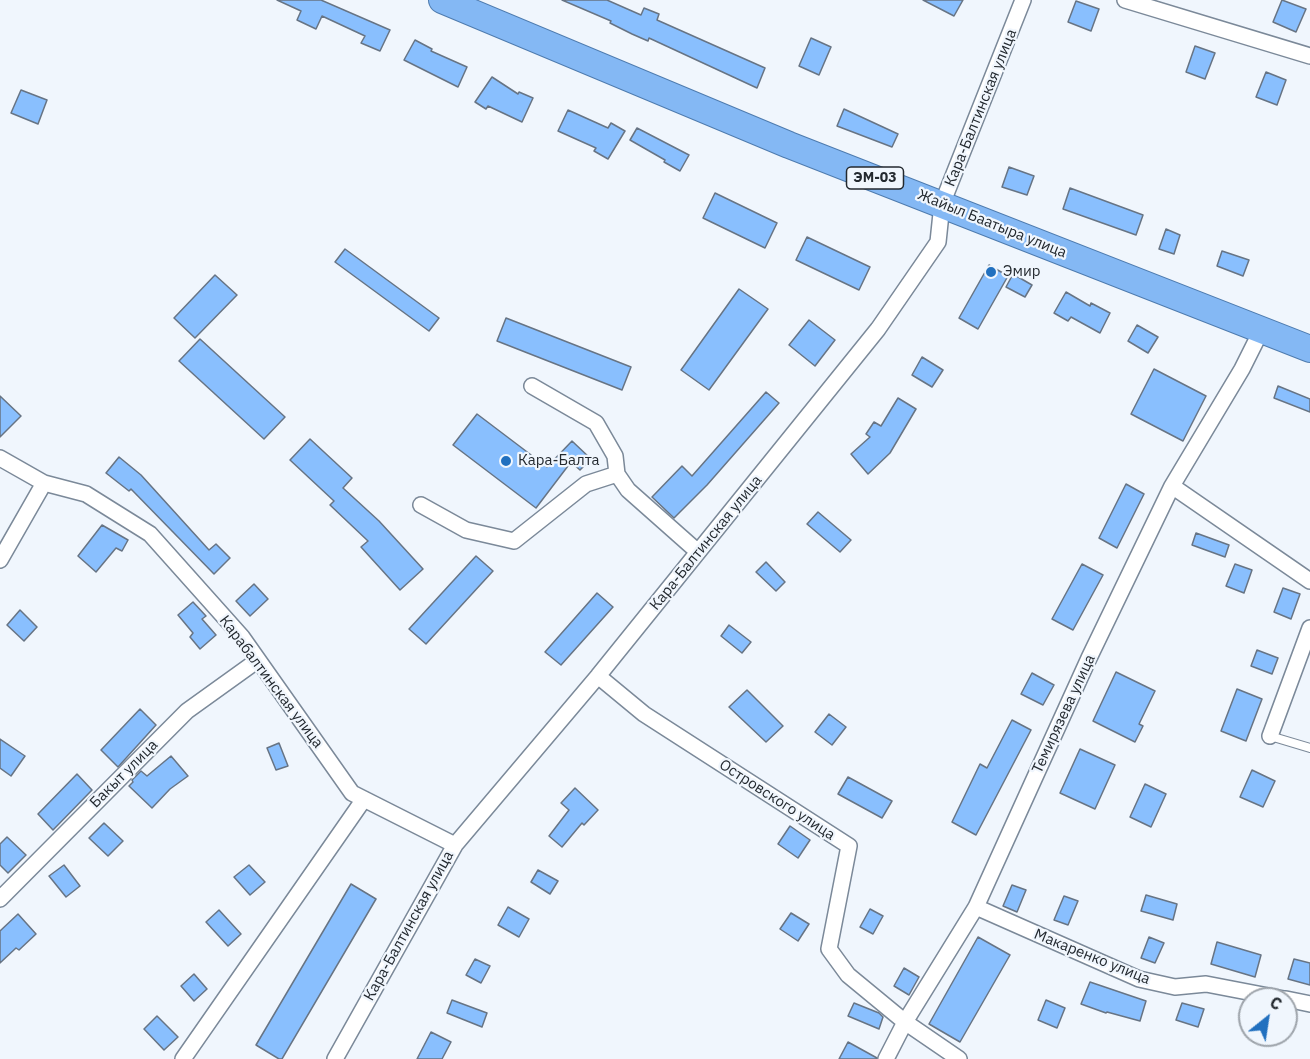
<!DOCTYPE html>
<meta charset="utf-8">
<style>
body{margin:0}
#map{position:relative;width:1310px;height:1059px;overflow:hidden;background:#f0f6fd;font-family:"IBM Plex Sans",sans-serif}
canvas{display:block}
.north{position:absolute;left:1238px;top:987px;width:60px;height:60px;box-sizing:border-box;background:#f0f6fd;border:2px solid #9ea4ab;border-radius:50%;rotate:30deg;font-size:16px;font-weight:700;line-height:24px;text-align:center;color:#23292f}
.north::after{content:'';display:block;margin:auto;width:21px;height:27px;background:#2170bf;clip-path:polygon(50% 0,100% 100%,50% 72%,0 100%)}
</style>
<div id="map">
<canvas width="1310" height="1059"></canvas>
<div class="north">С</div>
</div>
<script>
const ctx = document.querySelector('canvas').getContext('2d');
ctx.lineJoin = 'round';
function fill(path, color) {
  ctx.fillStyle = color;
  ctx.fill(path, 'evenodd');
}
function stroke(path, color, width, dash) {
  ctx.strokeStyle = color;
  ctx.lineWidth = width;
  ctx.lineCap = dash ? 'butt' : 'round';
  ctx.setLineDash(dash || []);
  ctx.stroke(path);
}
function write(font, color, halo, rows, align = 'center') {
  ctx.font = font + ' "IBM Plex Sans",sans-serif';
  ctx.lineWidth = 4.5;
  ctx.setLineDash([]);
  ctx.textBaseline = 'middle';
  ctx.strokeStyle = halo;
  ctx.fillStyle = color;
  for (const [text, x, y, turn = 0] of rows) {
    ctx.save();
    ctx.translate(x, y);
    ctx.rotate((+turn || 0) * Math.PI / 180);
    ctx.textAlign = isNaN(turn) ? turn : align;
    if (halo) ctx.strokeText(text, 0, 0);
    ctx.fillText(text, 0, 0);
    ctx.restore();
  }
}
const building = new Path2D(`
 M277 0H321L390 30 380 51 361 43 365 36 322 16 316 29 297 20 301 11Z
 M562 0H607L641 15 644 8 659 14 657 20 765 68 757 88 649 38 648 41 632 34 610 23 611 21Z
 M923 0H963L954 16Z
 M1282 0 1306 9 1296 32 1273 22Z
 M1076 1 1099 9 1091 31 1068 22Z
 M811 38 831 47 819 75 799 66Z
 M415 40 432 49 431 51 467 67 458 87 404 60Z
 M1195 46 1215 53 1205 79 1186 72Z
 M1266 72 1286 80 1277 105 1256 97Z
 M492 77 518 94 519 92 533 98 522 122 488 106 486 109 475 102Z
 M21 90 47 100 38 124 11 113Z
 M844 109 898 134 892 147 837 126Z
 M568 110 608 128 611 123 625 131 608 159 594 151 596 148 558 131Z
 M637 128 689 155 680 171 664 162 665 160 630 140Z
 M1009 167 1034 176 1027 195 1002 187Z
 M1070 188 1143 215 1136 235 1063 209Z
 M715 193 777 223 765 248 703 218Z
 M1166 229 1180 235 1174 254 1159 249Z
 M807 237 870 267 859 290 796 260Z
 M345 249 439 318 429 331 335 262Z
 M1222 251 1249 260 1243 276 1217 266Z
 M989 265 1008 276 978 329 959 318Z
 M1013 274 1032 285 1025 297 1006 287Z
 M215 275 237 295 195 338 174 318Z
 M739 289 768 309 709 390 681 370Z
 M1066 292 1090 306 1091 303 1110 313 1100 333 1071 317 1068 321 1054 313Z
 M506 318 631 367 622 390 497 341Z
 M809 320 835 340 815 366 789 345Z
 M1137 325 1158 337 1148 353 1128 341Z
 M200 339 285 417 264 439 179 361Z
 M922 357 943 370 932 387 912 375Z
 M1154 369 1206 396 1183 441 1131 414Z
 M1278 386 1310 399V412L1274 398Z
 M766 392 779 403 707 485 674 518 652 497 682 466 692 476Z
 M0 396 21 416 0 437Z
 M898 398 916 409 890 453 868 474 851 454 870 437 866 434 874 422 881 426Z
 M477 414 547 467 572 441 591 459 580 470 571 462 536 508 453 445Z
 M310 439 352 478 343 488 379 521 423 569 400 590 361 547 368 541 330 505 334 501 290 460Z
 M119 457 141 475 209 550 216 544 230 558 214 574 131 489 129 491 106 473Z
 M1126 484 1144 494 1117 548 1099 538Z
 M818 512 851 540 840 552 807 524Z
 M102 525 128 540 122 551 116 548 96 572 78 556Z
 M1196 533 1229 545 1225 557 1192 545Z
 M476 556 493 571 426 644 409 629Z
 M766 562 785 582 776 591 756 572Z
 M1082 564 1103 575 1073 630 1052 619Z
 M1235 564 1252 570 1244 593 1226 586Z
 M254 584 268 599 250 616 236 601Z
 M1283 588 1300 594 1291 619 1274 612Z
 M597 593 613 607 561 665 545 652Z
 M193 602 206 616 202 619 216 635 200 649 190 637 193 633 178 615Z
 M20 610 37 627 24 641 7 625Z
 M729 625 751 642 742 653 721 636Z
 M1257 650 1278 658 1272 674 1251 666Z
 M1116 672 1155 691 1139 724 1143 726 1135 742 1093 721Z
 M1032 673 1054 685 1043 705 1021 694Z
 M1237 689 1262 699 1246 741 1221 731Z
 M747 690 783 726 766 742 729 707Z
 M140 709 156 725 118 767 101 750Z
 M829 714 846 727 832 745 815 732Z
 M1012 720 1031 730 976 835 952 822 980 764 987 768Z
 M0 739 25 756 11 776 0 768Z
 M279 743 288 766 276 770 267 748Z
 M1080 749 1115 765 1095 809 1060 793Z
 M171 756 188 776 170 789 152 808 129 786 133 782 132 780 141 771 147 776Z
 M1252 770 1275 781 1263 807 1240 797Z
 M77 774 92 790 53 830 38 814Z
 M848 777 892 801 882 818 838 794Z
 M1145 784 1166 794 1151 827 1130 817Z
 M575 788 598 810 584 825 582 823 562 847 549 836 569 810 561 803Z
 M104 823 123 841 108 856 89 838Z
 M790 826 810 840 798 858 778 844Z
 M7 837 26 855 8 873 0 865V844Z
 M64 865 80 886 66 897 49 876Z
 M249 865 265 882 250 895 234 877Z
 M538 870 558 881 550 894 531 882Z
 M351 884 376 899 282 1059H279L256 1045Z
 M1012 885 1026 890 1017 912 1003 906Z
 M1146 895 1177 904 1173 920 1141 911Z
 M1064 896 1078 901 1068 925 1054 920Z
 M508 907 529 919 519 937 498 925Z
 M870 909 883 916 873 934 860 927Z
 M219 910 241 934 228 946 206 922Z
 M791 913 809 924 798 941 780 929Z
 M18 914 36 934 19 950 16 948 0 963V931Z
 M978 937 1010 955 960 1042 929 1024Z
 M1149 937 1164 943 1155 963 1141 958Z
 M1217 942 1261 955 1255 977 1211 964Z
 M475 959 490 966 481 983 466 975Z
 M1294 959 1310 963V985L1288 979Z
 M904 968 919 977 909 995 894 986Z
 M194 974 207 989 194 1001 181 986Z
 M1090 982 1146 1001 1140 1021 1107 1012 1106 1013 1081 1004Z
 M452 1000 487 1013 482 1027 447 1013Z
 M1046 1000 1065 1008 1057 1028 1038 1020Z
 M854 1003 879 1013 883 1017 879 1029 848 1016Z
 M1182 1003 1204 1009 1198 1027 1176 1020Z
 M157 1016 178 1037 164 1050 144 1029Z
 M431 1032 451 1042 442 1059H417Z
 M848 1042 877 1058 876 1059H839Z`);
const service = new Path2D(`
 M1270 736 1310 748`);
const minor = new Path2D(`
 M1125 0 1310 56
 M532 386 596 423 615 456 617 474 628 490 698 552
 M0 458 44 483 86 494 150 534 242 637 352 793 455 845
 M1172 486 1310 581
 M421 505 466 530 514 541 586 484 617 474
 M0 560 44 483
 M598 676 644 714 849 846 829 949 848 975 905 1022 959 1059
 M1270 736 1310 628
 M0 899 187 711 258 660
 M976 907 1139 979 1175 987 1206 984 1284 999
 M1286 999 1310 1004
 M183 1059 364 799
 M335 1059 455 845 598 676 878 329 938 242 942 204 1023 0
 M886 1059 905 1022 976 907 1089 658 1172 486 1242 369 1261 331`);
const trunk = new Path2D(`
 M442 0 789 145 1310 349`);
const markers = [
 [991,272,6,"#2170bf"],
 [506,461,6,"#2170bf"]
];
const shields = [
 [875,178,57]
];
const shieldNames = [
 ["ЭМ-03",875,178]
];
const streetNames = [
 ["Кара-Балтинская улица",981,108,-68],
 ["Жайыл Баатыра улица",992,224,22],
 ["Кара-Балтинская улица",706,543,-51],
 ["Карабалтинская улица",271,682,53],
 ["Темирязева улица",1064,714,-65],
 ["Бакыт улица",124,774,-45],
 ["Островского улица",777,800,33],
 ["Кара-Балтинская улица",409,926,-61],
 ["Макаренко улица",1092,957,22]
];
const poiNames = [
 ["Эмир",1003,272],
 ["Кара-Балта",518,461]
];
fill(building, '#89bffe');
stroke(building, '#677484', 1.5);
stroke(service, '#7b8999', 10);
stroke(minor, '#7b8999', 18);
stroke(trunk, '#4e7bae', 28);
stroke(service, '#fff', 8);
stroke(minor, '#fff', 15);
stroke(trunk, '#84b8f4', 26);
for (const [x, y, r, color] of markers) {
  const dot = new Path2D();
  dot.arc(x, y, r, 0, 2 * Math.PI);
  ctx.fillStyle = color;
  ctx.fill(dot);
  stroke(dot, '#f0f6fd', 2);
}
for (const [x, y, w] of shields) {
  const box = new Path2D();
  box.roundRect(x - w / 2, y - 11, w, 22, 4.5);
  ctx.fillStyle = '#f0f6fd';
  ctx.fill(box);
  stroke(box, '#23292f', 1.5);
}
write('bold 14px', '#23292f', null, shieldNames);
write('15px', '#23292f', '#f0f6fd', streetNames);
write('15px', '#23292f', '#f0f6fd', poiNames, 'left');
</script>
